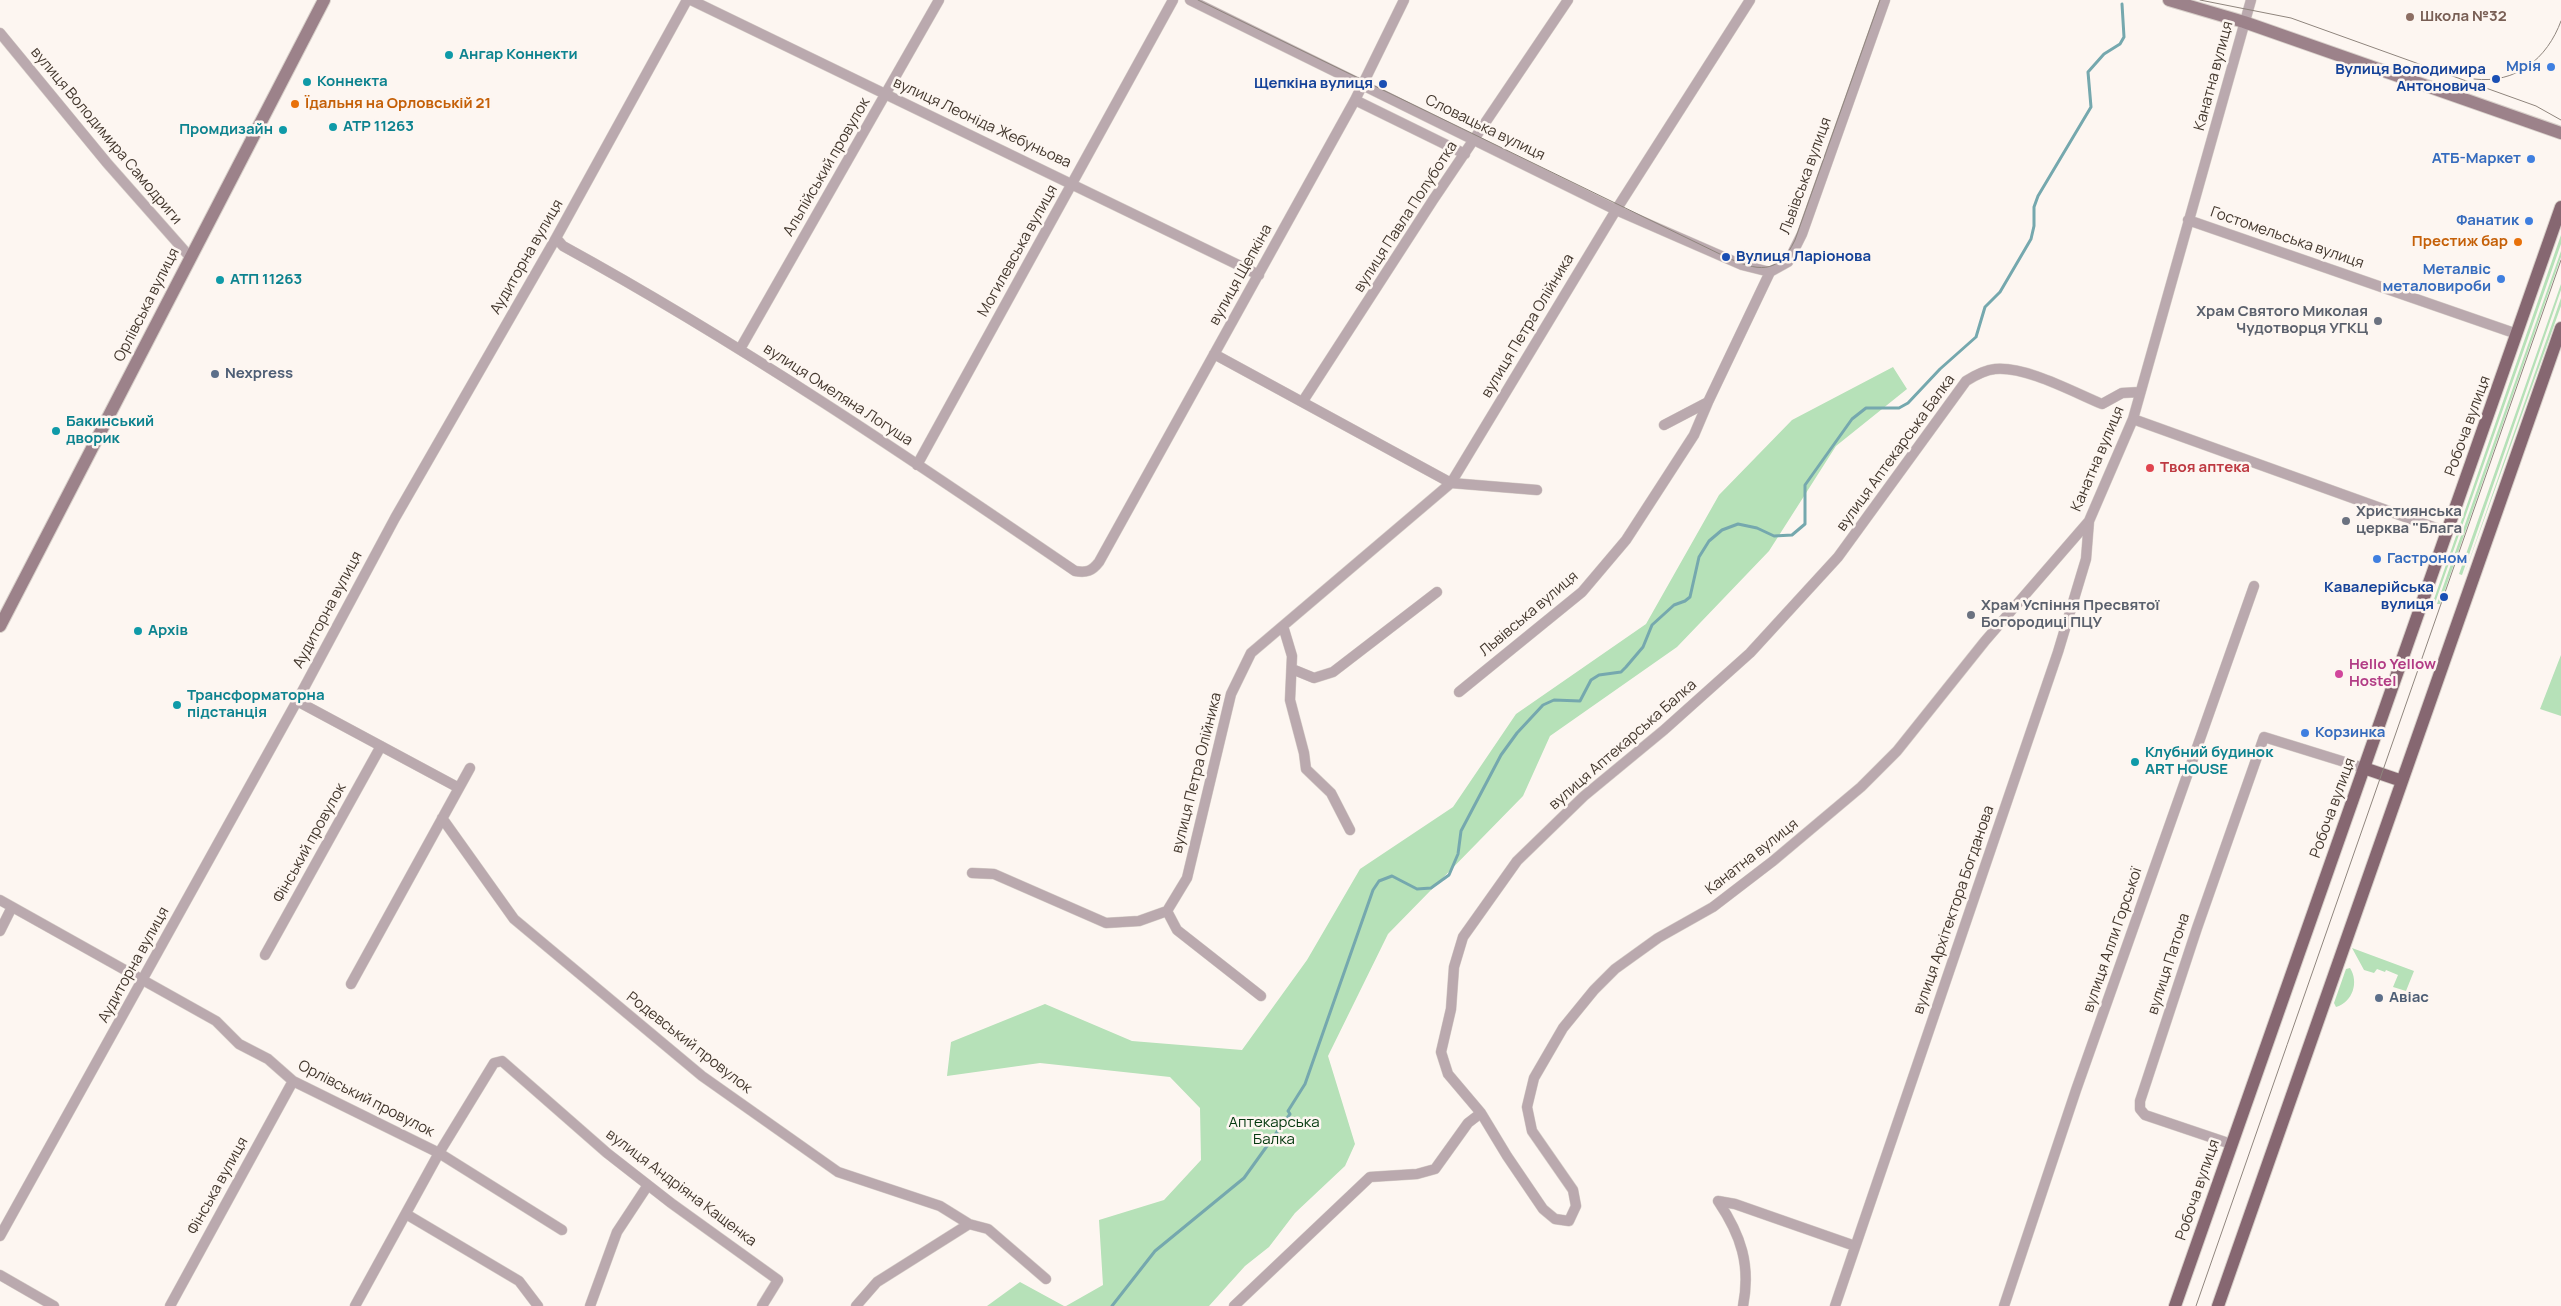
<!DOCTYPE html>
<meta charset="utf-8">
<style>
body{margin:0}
canvas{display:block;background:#fdf6f1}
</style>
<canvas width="2561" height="1306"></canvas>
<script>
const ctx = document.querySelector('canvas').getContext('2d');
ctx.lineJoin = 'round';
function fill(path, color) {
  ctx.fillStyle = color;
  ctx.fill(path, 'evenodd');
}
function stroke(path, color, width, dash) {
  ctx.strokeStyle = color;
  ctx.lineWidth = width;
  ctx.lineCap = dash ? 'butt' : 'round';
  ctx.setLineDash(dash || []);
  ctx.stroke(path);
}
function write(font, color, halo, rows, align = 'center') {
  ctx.font = font + ' Manrope,sans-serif';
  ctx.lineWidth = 5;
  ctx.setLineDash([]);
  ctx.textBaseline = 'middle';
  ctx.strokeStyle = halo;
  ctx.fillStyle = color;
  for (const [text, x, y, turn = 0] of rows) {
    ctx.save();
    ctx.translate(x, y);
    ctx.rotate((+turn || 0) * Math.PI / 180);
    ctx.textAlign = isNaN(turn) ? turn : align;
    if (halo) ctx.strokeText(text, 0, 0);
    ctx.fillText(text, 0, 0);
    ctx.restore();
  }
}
const green = new Path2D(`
 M2561 235V244L2435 603 2433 602Z
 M2561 251V257L2440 604H2437Z
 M2561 284V290L2462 575 2459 574Z
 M2561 298V306L2462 581Z
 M1893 367 1907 389 1836 446 1769 551 1677 647 1550 736 1523 796 1388 934 1328 1056 1355 1144 1345 1166 1295 1213 1269 1247 1245 1266 1209 1306H1066L1103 1285 1099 1220 1164 1200 1201 1160 1200 1108 1170 1077 1040 1063 947 1076 951 1042 1045 1004 1132 1041 1242 1050 1307 960 1360 869 1453 807 1516 714 1646 624 1719 495 1792 420Z
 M2561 655V716L2540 709Z
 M2352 948 2414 971 2406 991 2393 987 2398 975 2386 970 2385 972 2377 969 2374 973 2364 970Z
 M2350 968C2359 982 2353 1002 2336 1007L2334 1003 2346 969Z
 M1020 1282 1064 1306H987Z`);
const stream = new Path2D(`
 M1112 1306 1155 1251 1244 1178 1290 1114 1288 1111 1305 1084 1373 890 1379 881 1392 876 1417 889 1431 888 1449 875 1458 854 1461 831 1501 755 1517 733 1543 705 1554 700 1580 701 1591 680 1599 675 1621 672 1626 667 1643 647 1652 625 1674 605 1685 601 1690 597 1699 557 1709 541 1722 530 1738 524 1757 528 1774 536 1792 535 1805 524V485L1852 419 1866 408H1899L1908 403 1940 369 1976 337 1985 307 2000 292 2031 239 2034 226V207L2038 196 2091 107 2088 72 2104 54 2120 44 2124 37 2122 4`);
const street = new Path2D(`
 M691 0 1259 275
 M1190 0 1616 210 1742 265 1770 272
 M0 33 107 163 190 257
 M1355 100 1465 154
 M2188 220 2517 334
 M556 238 563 246C740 343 908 457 1075 571 1087 573 1092 571 1099 562L1355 100 1404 0
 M740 349 939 0
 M1214 354 1451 483 1537 490
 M1303 401 1433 200 1568 0
 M2133 419 2447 532
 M1664 425 1708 402
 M917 465 1173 0
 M1283 626 1292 656 1290 700 1304 753 1306 769 1331 793 1350 830
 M1292 669 1314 678 1333 672 1437 592
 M1459 692 1582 592 1626 540 1694 435 1708 402 1770 272 1788 262 1802 234 1885 0
 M297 701 459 788
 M442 818 514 919 702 1076 838 1172 940 1206 969 1224 988 1229 1046 1279
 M972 873 994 874 1106 923 1139 921 1167 911 1187 878 1231 694 1251 653 1451 483 1616 210 1750 0
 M0 900 216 1021 239 1044 268 1059 293 1081 439 1153 562 1230
 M1167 911 1177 930 1261 996
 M0 931 12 907
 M265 955 381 746
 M351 984 470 768
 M1481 1113 1507 1156 1543 1209 1555 1219 1569 1221 1576 1206 1573 1190 1532 1131 1527 1107 1534 1078 1563 1028 1594 990 1615 969 1658 938 1713 907 1773 861 1861 787 1897 751 1985 641 2089 521 2133 419 2251 0
 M2231 1144 2145 1115 2140 1109V1101L2197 928 2264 737 2364 768
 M1718 1201 1735 1204 1855 1246
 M1718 1201C1741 1235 1751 1265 1743 1306
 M406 1214 519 1281 538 1306
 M0 1236 297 701 395 518 556 238 687 0
 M0 1275 54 1306
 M170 1306 293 1081
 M355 1306 439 1153 494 1063 502 1061 607 1153 671 1203 778 1280 762 1306
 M590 1306 617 1232 648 1185
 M856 1306 877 1282 969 1224
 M1234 1306 1370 1177 1417 1174 1435 1169 1468 1123 1481 1113 1448 1074 1441 1052 1451 1009 1454 967 1463 937 1517 861 1584 796 1664 730 1750 653 1838 557 1966 381C1974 376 1984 370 1995 369 2026 366 2073 392 2102 404L2122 393 2140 392
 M1835 1306 2058 652 2086 559 2089 521
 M2004 1306 2076 1090 2254 586`);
const secondary = new Path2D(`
 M2169 0 2244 22 2561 133
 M0 626 324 0`);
const primary = new Path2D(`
 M2364 768 2402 781
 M2175 1306 2561 207
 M2218 1306 2561 328`);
const tram = new Path2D(`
 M1198 0 1726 257C1757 271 1778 276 1795 240L1880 0
 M2200 0 2291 18 2536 106 2561 120
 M2474 79C2516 84 2547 59 2561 21
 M2196 1306 2561 260`);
const markers = [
 [2410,17,5,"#8d6e63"],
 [449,55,5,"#0f9aa8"],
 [2551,67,5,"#3f7fe0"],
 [2496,79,5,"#1a4fb4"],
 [307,82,5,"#0f9aa8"],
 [1383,84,5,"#1a4fb4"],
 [295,104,5,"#e8710a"],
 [333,127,5,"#0f9aa8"],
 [283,130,5,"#0f9aa8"],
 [2531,159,5,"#3f7fe0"],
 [2529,221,5,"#3f7fe0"],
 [2518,242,5,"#e8710a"],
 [1726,257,5,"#1a4fb4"],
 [2501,279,5,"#3f7fe0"],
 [220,280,5,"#0f9aa8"],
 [2378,321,5,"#6b7280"],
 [215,374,5,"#5c6f8a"],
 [56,431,5,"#0f9aa8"],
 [2150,468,5,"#e0444e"],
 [2346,521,5,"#6b7280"],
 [2377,559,5,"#3f7fe0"],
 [2444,597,5,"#1a4fb4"],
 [1971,615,5,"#6b7280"],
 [138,631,5,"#0f9aa8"],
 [2339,674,5,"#d1479c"],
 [177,705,5,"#0f9aa8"],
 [2305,733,5,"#3f7fe0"],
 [2135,762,5,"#0f9aa8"],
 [2379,998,5,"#5c6f8a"]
];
const educationNames = [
 ["Школа №32",2420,17]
];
const cultureNames = [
 ["Ангар Коннекти",459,55],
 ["Коннекта",317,82],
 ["ATP 11263",343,127],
 ["Промдизайн",273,130,"right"],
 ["АТП 11263",230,280],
 ["Бакинський",66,422],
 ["дворик",66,439],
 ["Архів",148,631],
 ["Трансформаторна",187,696],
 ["підстанція",187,713],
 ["Клубний будинок",2145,753],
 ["ART HOUSE",2145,770]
];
const shopNames = [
 ["Мрія",2541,67],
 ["АТБ-Маркет",2521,159],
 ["Фанатик",2519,221],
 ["Металвіс",2491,270],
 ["металовироби",2491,287],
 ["Гастроном",2387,559,"left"],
 ["Корзинка",2315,733,"left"]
];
const transitNames = [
 ["Вулиця Володимира",2486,70],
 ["Антоновича",2486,87],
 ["Щепкіна вулиця",1373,84],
 ["Вулиця Ларіонова",1736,257,"left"],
 ["Кавалерійська",2434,588],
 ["вулиця",2434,605]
];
const streetNames = [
 ["Канатна вулиця",2214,76,-75],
 ["вулиця Леоніда Жебуньова",982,123,25],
 ["Словацька вулиця",1485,128,26],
 ["вулиця Володимира Самодриги",106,136,50],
 ["Альпійський провулок",827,167,-60],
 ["Львівська вулиця",1806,176,-70],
 ["вулиця Павла Полуботка",1406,217,-57],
 ["Гостомельська вулиця",2287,238,19],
 ["Могилевська вулиця",1018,251,-61],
 ["Аудиторна вулиця",527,257,-60],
 ["вулиця Щепкіна",1241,275,-61],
 ["Орлівська вулиця",147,305,-63],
 ["вулиця Петра Олійника",1528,326,-59],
 ["вулиця Омеляна Логуша",838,395,33],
 ["Робоча вулиця",2468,426,-70],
 ["вулиця Аптекарська Балка",1896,453,-54],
 ["Канатна вулиця",2098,459,-67],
 ["Аудиторна вулиця",328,610,-62],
 ["Львівська вулиця",1529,614,-40],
 ["вулиця Аптекарська Балка",1623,745,-41],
 ["вулиця Петра Олійника",1197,773,-76],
 ["Робоча вулиця",2333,808,-70],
 ["Фінський провулок",310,843,-61],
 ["Канатна вулиця",1752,857,-38],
 ["вулиця Архітектора Богданова",1954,910,-71],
 ["вулиця Алли Горської",2113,940,-71],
 ["вулиця Патона",2169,964,-72],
 ["Аудиторна вулиця",134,965,-61],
 ["Родевський провулок",689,1043,38],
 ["Орлівський провулок",366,1099,27],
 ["Фінська вулиця",218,1186,-61],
 ["вулиця Андріяна Кащенка",681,1188,37],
 ["Робоча вулиця",2198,1190,-71]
];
const foodNames = [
 ["Їдальня на Орловській 21",305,104],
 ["Престиж бар",2508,242,"right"]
];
const worshipNames = [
 ["Храм Святого Миколая",2368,312,"right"],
 ["Чудотворця УГКЦ",2368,329,"right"],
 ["Християнська",2356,512],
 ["церква \"Блага",2356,529],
 ["Храм Успіння Пресвятої",1981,606],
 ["Богородиці ПЦУ",1981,623]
];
const serviceNames = [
 ["Nexpress",225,374],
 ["Авіас",2389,998]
];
const healthNames = [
 ["Твоя аптека",2160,468]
];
const hotelNames = [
 ["Hello Yellow",2349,665],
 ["Hostel",2349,682]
];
const parkNames = [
 ["Аптекарська",1274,1123],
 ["Балка",1274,1140]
];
fill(green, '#b6e1b8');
stroke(stream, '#75a8ae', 3);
stroke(street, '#d8d0ca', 11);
stroke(secondary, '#d8d0ca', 14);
stroke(primary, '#d8d0ca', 14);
stroke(street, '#baa9ae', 10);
stroke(secondary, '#9c828a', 12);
stroke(primary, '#866771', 12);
stroke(tram, '#8f857d', 1);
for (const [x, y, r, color] of markers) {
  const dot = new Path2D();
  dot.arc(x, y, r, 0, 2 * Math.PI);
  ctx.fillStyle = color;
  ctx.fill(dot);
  stroke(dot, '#fdf6f1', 2);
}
write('bold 15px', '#785e54', '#fdf6f1', educationNames, 'left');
write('bold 15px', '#0d838f', '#fdf6f1', cultureNames, 'left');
write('bold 15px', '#366cbe', '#fdf6f1', shopNames, 'right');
write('bold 15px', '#164399', '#fdf6f1', transitNames, 'right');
write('15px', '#43372d', '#fdf6f1', streetNames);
write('bold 15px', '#c56008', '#fdf6f1', foodNames, 'left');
write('bold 15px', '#5b616d', '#fdf6f1', worshipNames, 'left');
write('bold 15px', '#4e5e75', '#fdf6f1', serviceNames, 'left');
write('bold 15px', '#be3a42', '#fdf6f1', healthNames, 'left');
write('bold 15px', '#b23c85', '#fdf6f1', hotelNames, 'left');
write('15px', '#04380e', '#fdf6f1', parkNames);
</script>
